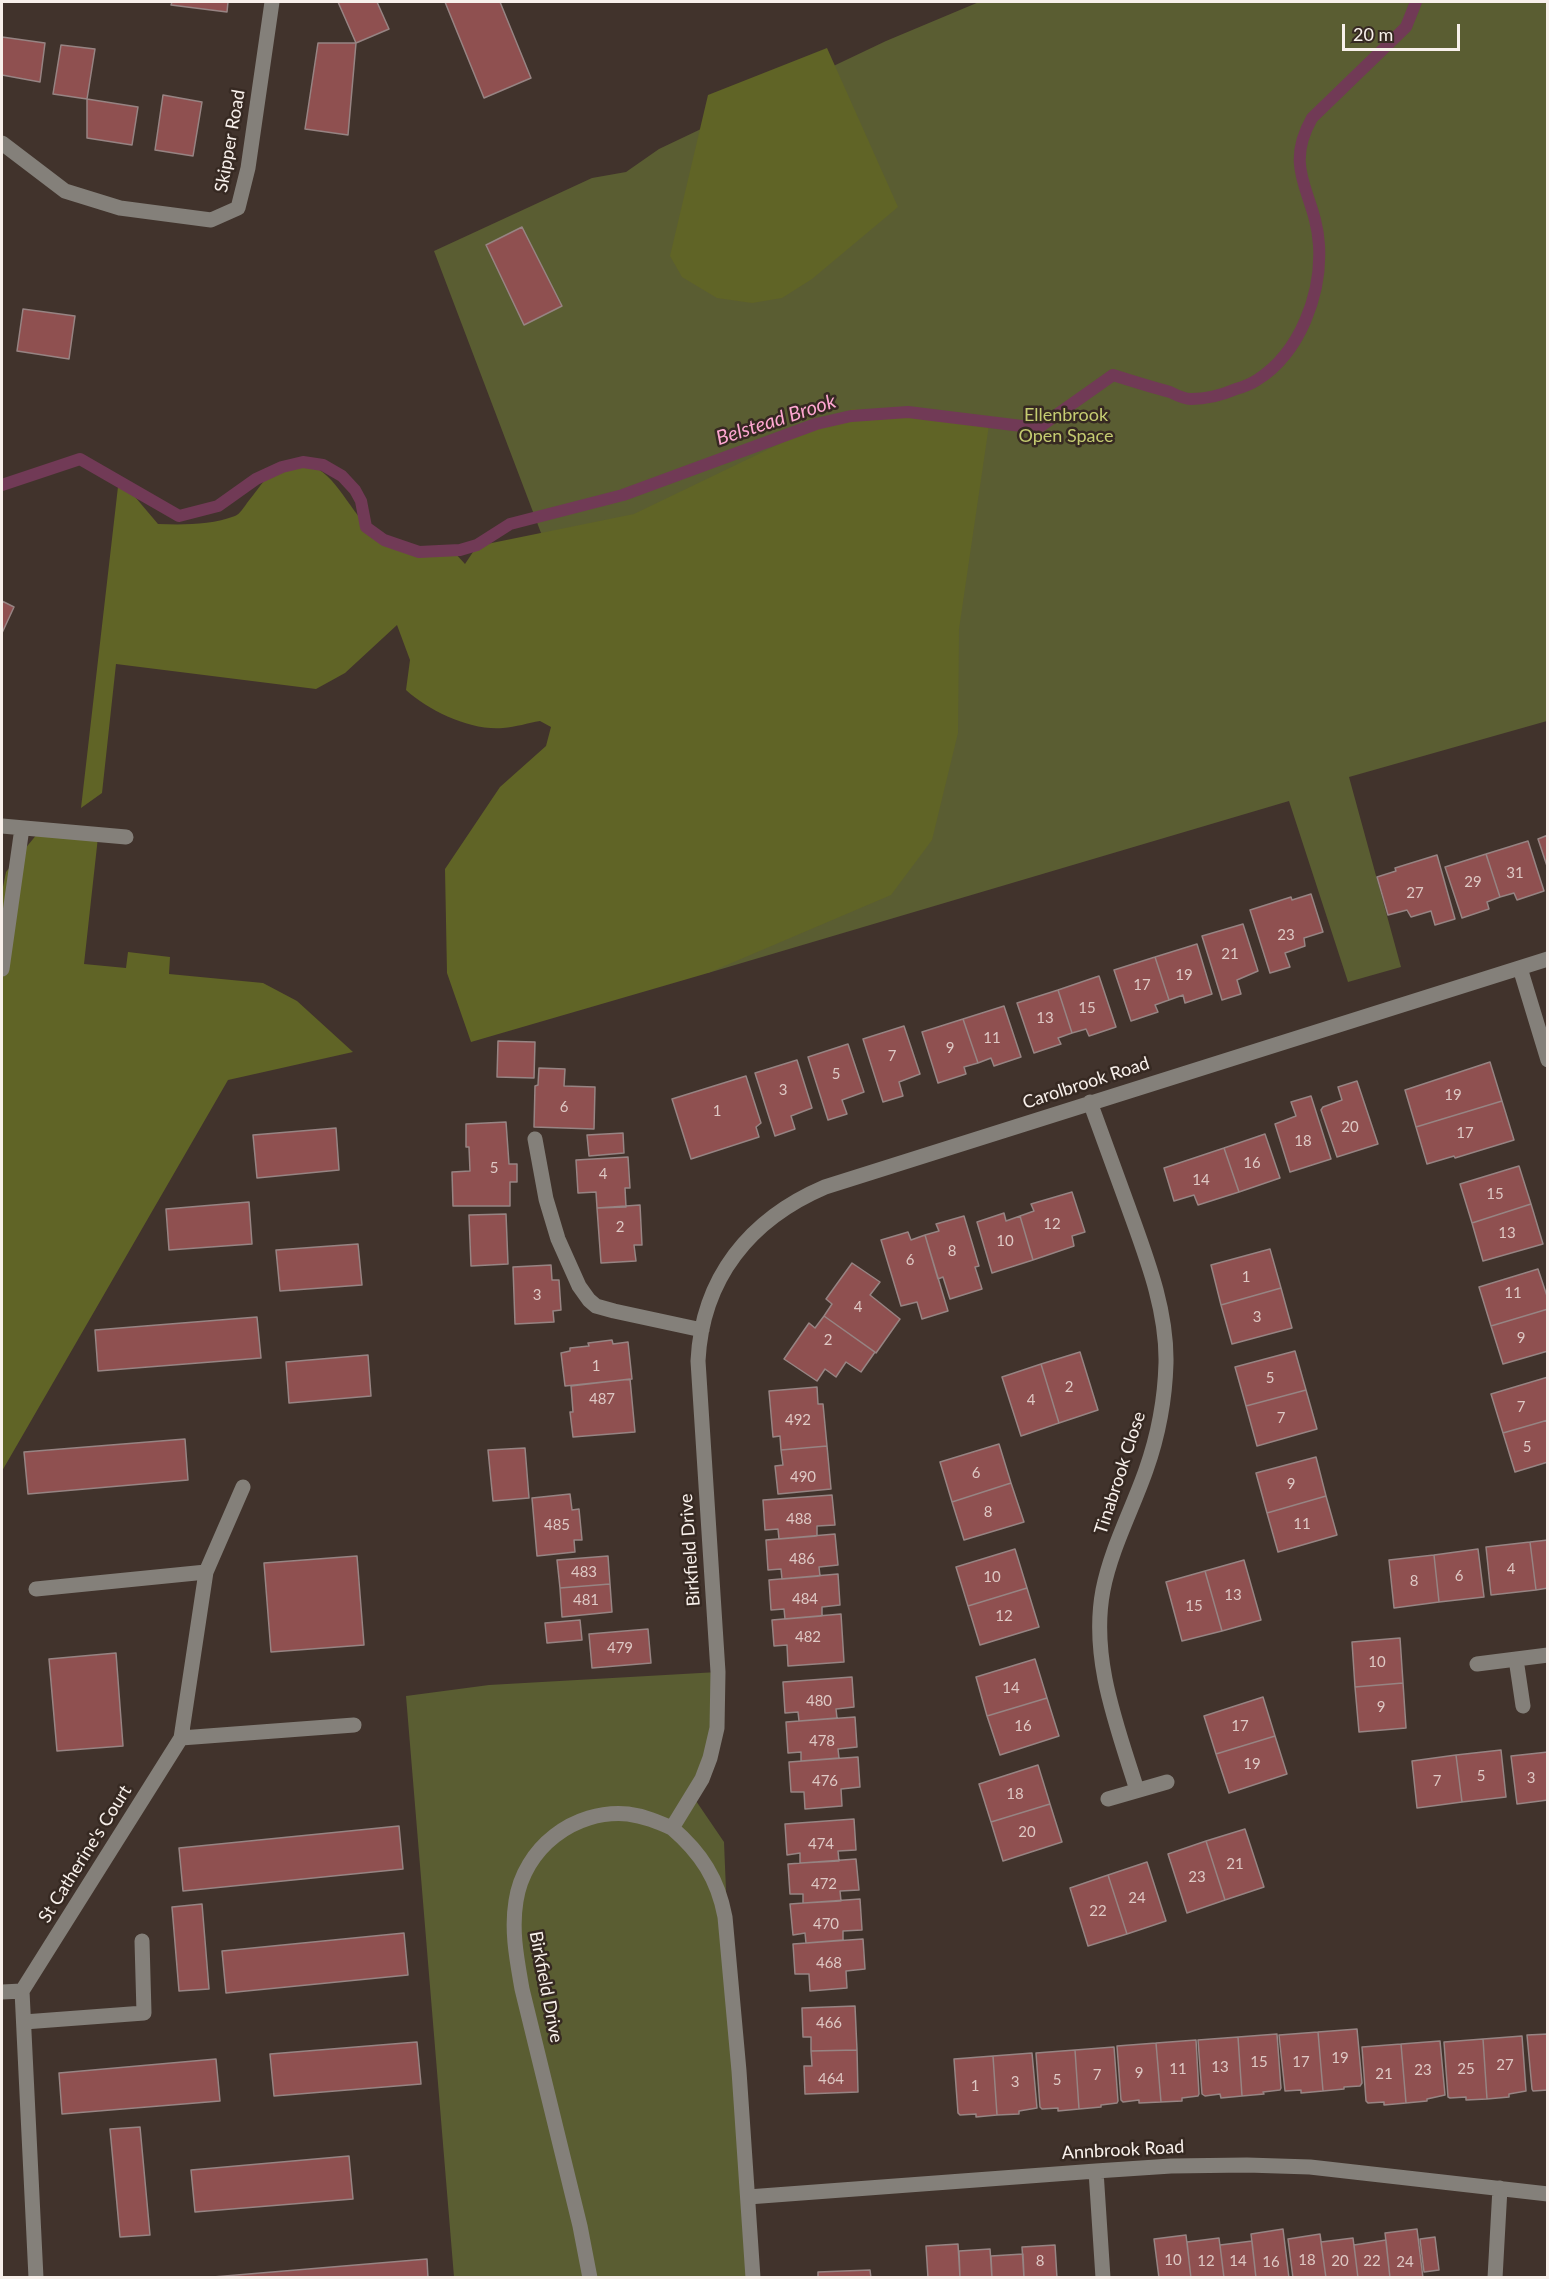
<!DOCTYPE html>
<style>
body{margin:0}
#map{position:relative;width:1549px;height:2279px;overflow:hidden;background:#41332c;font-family:Lato,sans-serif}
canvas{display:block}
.frame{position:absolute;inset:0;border:3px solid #f8f0eb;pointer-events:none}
.scale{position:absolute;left:1342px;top:24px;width:118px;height:27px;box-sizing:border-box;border:3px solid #f8f0eb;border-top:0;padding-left:8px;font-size:18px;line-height:21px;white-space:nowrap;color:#f8f0eb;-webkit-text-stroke:4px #362922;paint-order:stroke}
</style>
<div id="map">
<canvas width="1549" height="2279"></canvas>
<div class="frame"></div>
<div class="scale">20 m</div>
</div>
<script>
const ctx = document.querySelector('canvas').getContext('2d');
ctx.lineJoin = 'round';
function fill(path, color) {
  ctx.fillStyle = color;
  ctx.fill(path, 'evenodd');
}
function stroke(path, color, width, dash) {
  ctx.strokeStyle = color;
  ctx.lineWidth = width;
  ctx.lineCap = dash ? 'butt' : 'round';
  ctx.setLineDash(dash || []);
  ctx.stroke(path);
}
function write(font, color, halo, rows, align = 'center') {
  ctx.font = font + ' Lato,sans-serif';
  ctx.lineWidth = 5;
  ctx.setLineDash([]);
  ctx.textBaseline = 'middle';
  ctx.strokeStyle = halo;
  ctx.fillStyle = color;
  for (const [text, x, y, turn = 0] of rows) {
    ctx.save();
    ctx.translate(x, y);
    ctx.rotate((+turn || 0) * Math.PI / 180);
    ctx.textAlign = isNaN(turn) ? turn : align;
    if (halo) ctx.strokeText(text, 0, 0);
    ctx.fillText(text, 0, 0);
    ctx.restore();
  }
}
const green = new Path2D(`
 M979 2H1547V721L1349 777 1401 967 1348 982 1289 801 708 973 434 251 592 178 626 172 659 149 886 41Z
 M718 1672V1709L692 1795 724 1842 728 1939 753 2277H454L406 1696 489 1685Z`);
const forest = new Path2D(`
 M827 48 898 207 812 279 782 298 752 303 717 298 682 277 670 256 708 95Z
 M852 409 936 415 989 425 959 629 958 733 932 840 891 895 708 973 471 1042 447 973 445 869 500 787 546 746 551 727 540 721C528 723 516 727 503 728 471 731 429 711 406 690L410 660 397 625 345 673 316 689 116 664 102 793 81 808 119 478 158 524C183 525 211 525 235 516 240 514 244 507 247 503 267 478 273 461 309 466 335 470 352 517 375 533 398 550 427 549 454 552L465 564 477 546 634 514Z
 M42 828 98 837 84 964 126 968 128 952 170 957 169 974 263 983 297 1001 353 1052 228 1080 2 1471V892L6 872Z`);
const stream = new Path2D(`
 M2 485 80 459 179 516 218 506 256 479 282 467 303 462 323 465 342 476 355 490 361 501 366 527 384 540 419 552 460 550 477 545 510 524 623 495 816 424 851 416 908 412 1038 428 1113 375C1132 381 1151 387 1170 392 1176 395 1184 399 1191 399 1207 399 1222 395 1236 389 1243 387 1251 384 1257 380 1300 353 1322 294 1319 245 1316 193 1282 171 1312 118L1406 27 1416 2`);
const building = new Path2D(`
 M172 2H228L227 12 171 5Z
 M338 2H377L389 29 356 43Z
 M445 2H500L531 78 484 98Z
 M2 37 45 43 40 82 2 75Z
 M318 43H356L348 135 305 129Z
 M61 45 95 49 87 99 53 94Z
 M163 95 202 102 193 156 155 150Z
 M87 99 138 107 132 145 87 138Z
 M522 227 562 306 524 325 486 245Z
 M23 309 75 316 69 359 17 351Z
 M2 601 14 607 2 633Z
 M1548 835V869L1538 839Z
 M1528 841 1544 891 1517 900 1514 893 1500 897 1486 854Z
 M1486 854 1500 897 1487 902 1489 909 1462 918 1445 867Z
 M1437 855 1455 919 1435 925 1431 911 1411 917 1407 910 1388 915 1377 877 1396 871 1395 868Z
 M1311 894 1323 932 1304 938 1305 946 1285 953 1290 967 1270 973 1250 910 1291 897 1292 900Z
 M1243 924 1258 971 1237 980 1241 994 1222 1000 1202 936Z
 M1197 944 1212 994 1185 1003 1183 995 1169 1000 1155 957Z
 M1155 957 1169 1000 1155 1005 1158 1012 1131 1021 1114 970Z
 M1099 976 1116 1027 1089 1036 1086 1029 1072 1033 1058 990Z
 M1058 990 1072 1033 1058 1038 1061 1044 1034 1053 1017 1003Z
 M1004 1006 1021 1057 994 1066 991 1058 978 1063 963 1019Z
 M963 1019 978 1063 964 1067 966 1074 938 1083 922 1032Z
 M904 1026 920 1074 899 1082 903 1096 883 1102 863 1039Z
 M498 1041 535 1042 534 1078 497 1077Z
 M848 1044 864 1092 842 1100 847 1114 828 1120 808 1057Z
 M797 1060 812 1108 791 1116 795 1129 775 1136 755 1073Z
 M1490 1062 1502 1101 1416 1127 1405 1090Z
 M539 1068 565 1069 564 1086 595 1087 594 1129 534 1127 535 1086 538 1085Z
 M746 1076 761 1123 756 1127 759 1137 691 1159 672 1099Z
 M1357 1081 1378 1144 1337 1157 1321 1110 1323 1107 1342 1100 1338 1087Z
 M1311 1096 1331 1159 1290 1172 1275 1124 1296 1116 1291 1102Z
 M1502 1101 1514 1140 1455 1158 1454 1156 1427 1164 1416 1127Z
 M506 1122 509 1164H517V1182H510V1206H453L452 1172 470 1171 469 1147H466V1124Z
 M336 1128 339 1170 257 1178 253 1135Z
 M623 1133 624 1153 589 1156 587 1135Z
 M1265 1134 1280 1178 1239 1192 1224 1148Z
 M1224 1148 1239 1192 1198 1205 1194 1195 1174 1201 1164 1168Z
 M628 1157 630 1188H625L626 1207 597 1208 596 1192 578 1193 576 1160Z
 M1519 1166 1531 1204 1472 1223 1460 1184Z
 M1072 1192 1085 1232 1072 1236 1074 1246 1033 1260 1020 1216 1034 1211 1031 1204Z
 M249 1202 252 1244 169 1250 166 1209Z
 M1531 1204 1543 1244 1483 1261 1472 1223Z
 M640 1205 642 1245H634L636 1261 601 1263 597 1208Z
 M1004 1213 1006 1221 1020 1216 1033 1260 992 1273 977 1222Z
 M506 1214 508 1264 471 1266 469 1215Z
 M964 1216 979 1266 975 1267 982 1289 950 1299 943 1277 938 1279 925 1235 939 1231 936 1224Z
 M908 1232 911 1240 925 1235 948 1311 922 1319 917 1302 901 1306 881 1240Z
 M358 1244 362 1285 280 1291 276 1250Z
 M1270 1249 1281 1288 1221 1305 1211 1265Z
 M852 1263 880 1282 870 1295 900 1319 876 1353 824 1316 832 1304 826 1299Z
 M551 1265 552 1280H559L561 1310 553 1311 554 1322 515 1324 513 1267Z
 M1538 1269 1548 1299V1309L1491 1326 1479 1287Z
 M1281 1288 1292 1328 1232 1344 1221 1305Z
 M1548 1309V1351L1503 1364 1491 1326Z
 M824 1316 875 1352 861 1372 846 1362 836 1377 825 1369 817 1381 784 1359 809 1323 815 1328Z
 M257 1317 261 1358 98 1371 95 1330Z
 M612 1340 613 1344 628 1342 632 1379 565 1386 561 1353 570 1351V1348L589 1346 588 1343Z
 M1295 1351 1306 1390 1246 1406 1235 1367Z
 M1080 1352 1098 1410 1059 1423 1041 1364Z
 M368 1355 371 1396 289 1403 286 1362Z
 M1041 1364 1059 1423 1021 1436 1002 1377Z
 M1548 1377V1420L1503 1433 1491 1394Z
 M630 1379 635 1432 573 1437 570 1412H573L571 1386Z
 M817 1387 818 1404H823L827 1446 781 1450 780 1436 773 1437 769 1391Z
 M1306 1390 1317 1429 1257 1446 1246 1406Z
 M1548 1420V1462L1515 1472 1503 1433Z
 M185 1439 188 1480 28 1494 24 1452Z
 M999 1444 1011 1483 952 1502 940 1462Z
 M827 1446 831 1489 778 1494 775 1466 783 1465 781 1450Z
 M525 1448 529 1498 493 1501 488 1450Z
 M1316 1457 1326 1496 1267 1513 1256 1473Z
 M1011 1483 1024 1522 964 1540 952 1502Z
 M570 1494 572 1510 579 1509 582 1540H574L575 1552 537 1556 532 1498Z
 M832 1495 835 1525 817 1526V1536L779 1539 778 1529 765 1530 763 1500Z
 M1326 1496 1337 1535 1278 1552 1267 1513Z
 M835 1534 838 1565 819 1567 820 1576 782 1579 781 1569 768 1570 766 1540Z
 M1548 1540V1588L1536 1590 1530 1542Z
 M1530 1542 1536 1590 1491 1595 1486 1547Z
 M1015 1549 1027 1588 968 1606 956 1567Z
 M1478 1549 1484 1597 1439 1602 1434 1555Z
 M1434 1555 1439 1602 1394 1608 1389 1560Z
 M357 1556 364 1645 271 1652 264 1563Z
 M608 1556 610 1584 560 1588 557 1560Z
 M1244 1560 1261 1620 1222 1631 1205 1571Z
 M1205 1571 1222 1631 1182 1641 1166 1582Z
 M838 1574 840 1605 822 1607V1616L785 1619 784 1609 771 1610 769 1580Z
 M610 1584 612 1612 562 1617 560 1588Z
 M1027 1588 1039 1627 980 1645 968 1606Z
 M841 1614 844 1662 788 1666 787 1645 774 1646 772 1620Z
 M580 1620 582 1640 547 1643 545 1623Z
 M648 1629 651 1663 592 1668 589 1634Z
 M1400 1638 1403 1683 1355 1687 1352 1642Z
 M116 1653 123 1746 57 1751 49 1659Z
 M1035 1659 1047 1698 987 1716 976 1677Z
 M852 1677 854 1707 836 1709 837 1718 799 1721 798 1712 785 1713 783 1682Z
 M1403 1683 1406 1728 1359 1732 1355 1687Z
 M1263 1697 1275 1736 1216 1754 1204 1716Z
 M1047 1698 1059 1736 1000 1755 987 1716Z
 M855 1717 857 1747 838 1749 839 1758 801 1761V1752L788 1753 786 1722Z
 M1275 1736 1287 1774 1229 1793 1216 1754Z
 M1501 1750 1506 1797 1462 1802 1456 1755Z
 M1548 1752V1800L1517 1804 1511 1756Z
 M1456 1755 1462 1802 1417 1808 1412 1761Z
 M858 1757 860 1787 841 1789 842 1806 805 1809 804 1792H791L789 1762Z
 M1038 1765 1050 1804 991 1822 979 1784Z
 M1050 1804 1062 1842 1003 1861 991 1822Z
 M854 1819 856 1850 838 1851 839 1861 800 1863V1853L787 1855 785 1824Z
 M399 1826 403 1869 183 1891 179 1848Z
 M1245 1829 1264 1887 1225 1900 1206 1841Z
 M1206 1841 1225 1900 1187 1913 1168 1854Z
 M856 1859 859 1890 840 1891 841 1901 803 1903V1894H790L788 1864Z
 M1147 1862 1166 1921 1127 1934 1108 1875Z
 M1108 1875 1127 1934 1088 1946 1070 1888Z
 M860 1899 862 1930 843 1931V1940L806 1943 805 1933 793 1935 790 1904Z
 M202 1904 209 1989 179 1991 172 1907Z
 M404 1933 408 1975 226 1993 222 1951Z
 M863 1939 865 1969 846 1971 847 1988 810 1991 809 1974H795L793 1944Z
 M855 2006 857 2050 811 2051V2037H803L802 2008Z
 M1357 2029 1362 2083 1360 2086 1344 2087V2089L1323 2091 1318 2032Z
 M1318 2032 1323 2091 1301 2093V2090L1285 2091 1279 2035Z
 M1277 2034 1281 2088 1280 2090 1263 2092 1264 2094 1242 2096 1238 2037Z
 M1548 2034V2090L1533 2091 1532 2089 1527 2035Z
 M1522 2036 1526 2091 1509 2094V2097L1487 2099 1483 2039Z
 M1238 2037 1242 2096 1221 2098 1220 2094 1205 2096 1202 2094 1198 2040Z
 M1483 2039 1487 2099 1466 2100V2097L1450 2098 1448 2097 1444 2042Z
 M1196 2040 1199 2094 1198 2096 1182 2098V2101L1161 2102 1156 2043Z
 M1440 2041 1445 2095 1427 2099V2101L1406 2103 1401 2044Z
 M417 2042 421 2084 274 2096 270 2054Z
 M1156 2043 1161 2102 1139 2103V2100L1123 2102 1121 2100 1117 2046Z
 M1401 2044 1406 2103 1384 2105V2102L1368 2103 1366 2101 1362 2047Z
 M1114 2047 1118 2101 1117 2103 1101 2105V2107L1079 2109 1075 2050Z
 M857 2050 858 2092 805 2094 804 2066H812L811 2051Z
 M1075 2050 1079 2109 1058 2111V2108L1042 2109 1040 2107 1036 2053Z
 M1032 2053 1037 2108 1019 2111V2114L997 2115 993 2056Z
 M993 2056 997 2115 976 2117V2114L960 2115 958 2113 954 2059Z
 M216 2059 220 2101 62 2114 59 2073Z
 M140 2127 150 2235 120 2237 110 2129Z
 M349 2156 353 2199 195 2212 191 2170Z
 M1283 2229 1289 2278H1256L1251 2234Z
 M1417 2229 1423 2278H1390L1385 2233Z
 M1320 2234 1326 2278H1293L1288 2239Z
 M1186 2235 1191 2278H1159L1154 2239Z
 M1435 2237 1439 2270 1424 2272 1420 2239Z
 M1219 2238 1224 2278H1191L1187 2242Z
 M1353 2238 1358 2278H1326L1321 2242Z
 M1386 2240 1390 2278H1358L1354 2245Z
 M1252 2241 1256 2278H1224L1220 2245Z
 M958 2244 960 2278H928L926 2246Z
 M1055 2245 1057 2278H1024L1022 2247Z
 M990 2249 992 2278H960L959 2251Z
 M1023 2254 1024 2278H992L991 2256Z
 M427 2259 428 2278H201Z
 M870 2270 871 2278H818V2272Z`);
const minor = new Path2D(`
 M2 143 65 191 120 208 211 220 238 208 248 168 272 2
 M2 826 126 837
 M1520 968 1548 1060
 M2 969 22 828
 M1090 1102C1103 1138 1116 1174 1129 1209 1147 1259 1167 1310 1166 1363 1165 1400 1158 1436 1146 1470 1132 1510 1111 1549 1103 1590 1090 1658 1117 1726 1137 1790
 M535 1139 546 1199 558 1239 579 1286 589 1300 596 1306 614 1311 702 1330
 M36 1589 206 1572
 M1516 1659 1523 1706
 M1477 1664 1548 1655
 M181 1738 354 1725
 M1108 1799 1167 1782
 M2 1992 22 1991
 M24 2022 144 2013 142 1941
 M1096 2171 1103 2278
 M748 2197 1096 2171 1171 2166 1247 2165 1310 2167 1548 2194
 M36 2278 22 1991 181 1738 206 1572 243 1487
 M590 2278 580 2226 522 1989C517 1960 511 1931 516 1901 524 1848 574 1809 628 1814 644 1816 658 1822 672 1828
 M753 2278 739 2071 725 1917C718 1879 701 1853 672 1828L702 1779 710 1758 717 1728 718 1672 698 1361C702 1278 750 1219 825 1187L1548 959
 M1495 2278 1500 2188`);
const numberNames = [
 ["31",1515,873],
 ["29",1473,882],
 ["27",1415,893],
 ["23",1286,935],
 ["21",1230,954],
 ["19",1184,975],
 ["17",1142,985],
 ["15",1087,1008],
 ["13",1045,1018],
 ["11",992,1038],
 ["9",950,1048],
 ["7",892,1056],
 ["5",836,1074],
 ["3",783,1090],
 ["19",1453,1095],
 ["6",564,1107],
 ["1",717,1111],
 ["20",1350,1127],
 ["17",1465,1133],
 ["18",1303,1141],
 ["16",1252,1163],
 ["5",494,1168],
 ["4",603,1174],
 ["14",1201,1180],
 ["15",1495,1194],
 ["12",1052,1224],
 ["2",620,1227],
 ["13",1507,1233],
 ["10",1005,1241],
 ["8",952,1251],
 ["6",910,1260],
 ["1",1246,1277],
 ["11",1513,1293],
 ["3",537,1295],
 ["4",858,1307],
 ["3",1257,1317],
 ["9",1521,1338],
 ["2",828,1340],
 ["1",596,1366],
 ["5",1270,1378],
 ["2",1069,1387],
 ["487",602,1399],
 ["4",1031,1400],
 ["7",1521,1407],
 ["7",1281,1418],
 ["492",798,1420],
 ["5",1527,1447],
 ["6",976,1473],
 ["490",803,1477],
 ["9",1291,1484],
 ["8",988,1512],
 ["488",799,1519],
 ["11",1302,1524],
 ["485",557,1525],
 ["486",802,1559],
 ["4",1511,1569],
 ["483",584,1572],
 ["6",1459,1576],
 ["10",992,1577],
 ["8",1414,1581],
 ["13",1233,1595],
 ["484",805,1599],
 ["481",586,1600],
 ["15",1194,1606],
 ["12",1004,1616],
 ["482",808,1637],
 ["479",620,1648],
 ["10",1377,1662],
 ["14",1011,1688],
 ["480",819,1701],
 ["9",1381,1707],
 ["16",1023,1726],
 ["17",1240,1726],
 ["478",822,1741],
 ["19",1252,1764],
 ["5",1481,1776],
 ["3",1531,1778],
 ["476",825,1781],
 ["7",1437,1781],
 ["18",1015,1794],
 ["20",1027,1832],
 ["474",821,1844],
 ["21",1235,1864],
 ["23",1197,1877],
 ["472",824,1884],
 ["24",1137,1898],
 ["22",1098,1911],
 ["470",826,1924],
 ["468",829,1963],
 ["466",829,2023],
 ["19",1340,2058],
 ["15",1259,2062],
 ["17",1301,2062],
 ["27",1505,2065],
 ["13",1220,2067],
 ["11",1178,2069],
 ["25",1466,2069],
 ["23",1423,2070],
 ["9",1139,2073],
 ["21",1384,2074],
 ["7",1097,2075],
 ["464",831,2079],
 ["5",1057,2080],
 ["3",1015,2082],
 ["1",975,2086],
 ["10",1173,2260],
 ["18",1307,2260],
 ["8",1040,2261],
 ["12",1206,2261],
 ["14",1238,2261],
 ["20",1340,2261],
 ["22",1372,2261],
 ["16",1271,2262],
 ["24",1405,2262]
];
const streetNames = [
 ["Skipper Road",230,141,-80],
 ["Carolbrook Road",1086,1083,-18],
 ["Tinabrook Close",1120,1473,-72],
 ["Birkfield Drive",690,1550,-94],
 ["St Catherine's Court",85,1854,-58],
 ["Birkfield Drive",546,1987,79],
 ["Annbrook Road",1123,2150,-3]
];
const parkNames = [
 ["Ellenbrook",1066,415],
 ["Open Space",1066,436]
];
const waterNames = [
 ["Belstead Brook",776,420,-18]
];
fill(green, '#5a5d32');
fill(forest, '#606426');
stroke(stream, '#713a56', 12);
fill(building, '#8f5050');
stroke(building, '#978483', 1.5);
stroke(minor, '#84807a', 15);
write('15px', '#dec8c4', null, numberNames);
write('18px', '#f8f0eb', '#362922', streetNames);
write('18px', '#c5cc71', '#362922', parkNames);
write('italic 20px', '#fea7d1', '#362922', waterNames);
</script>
